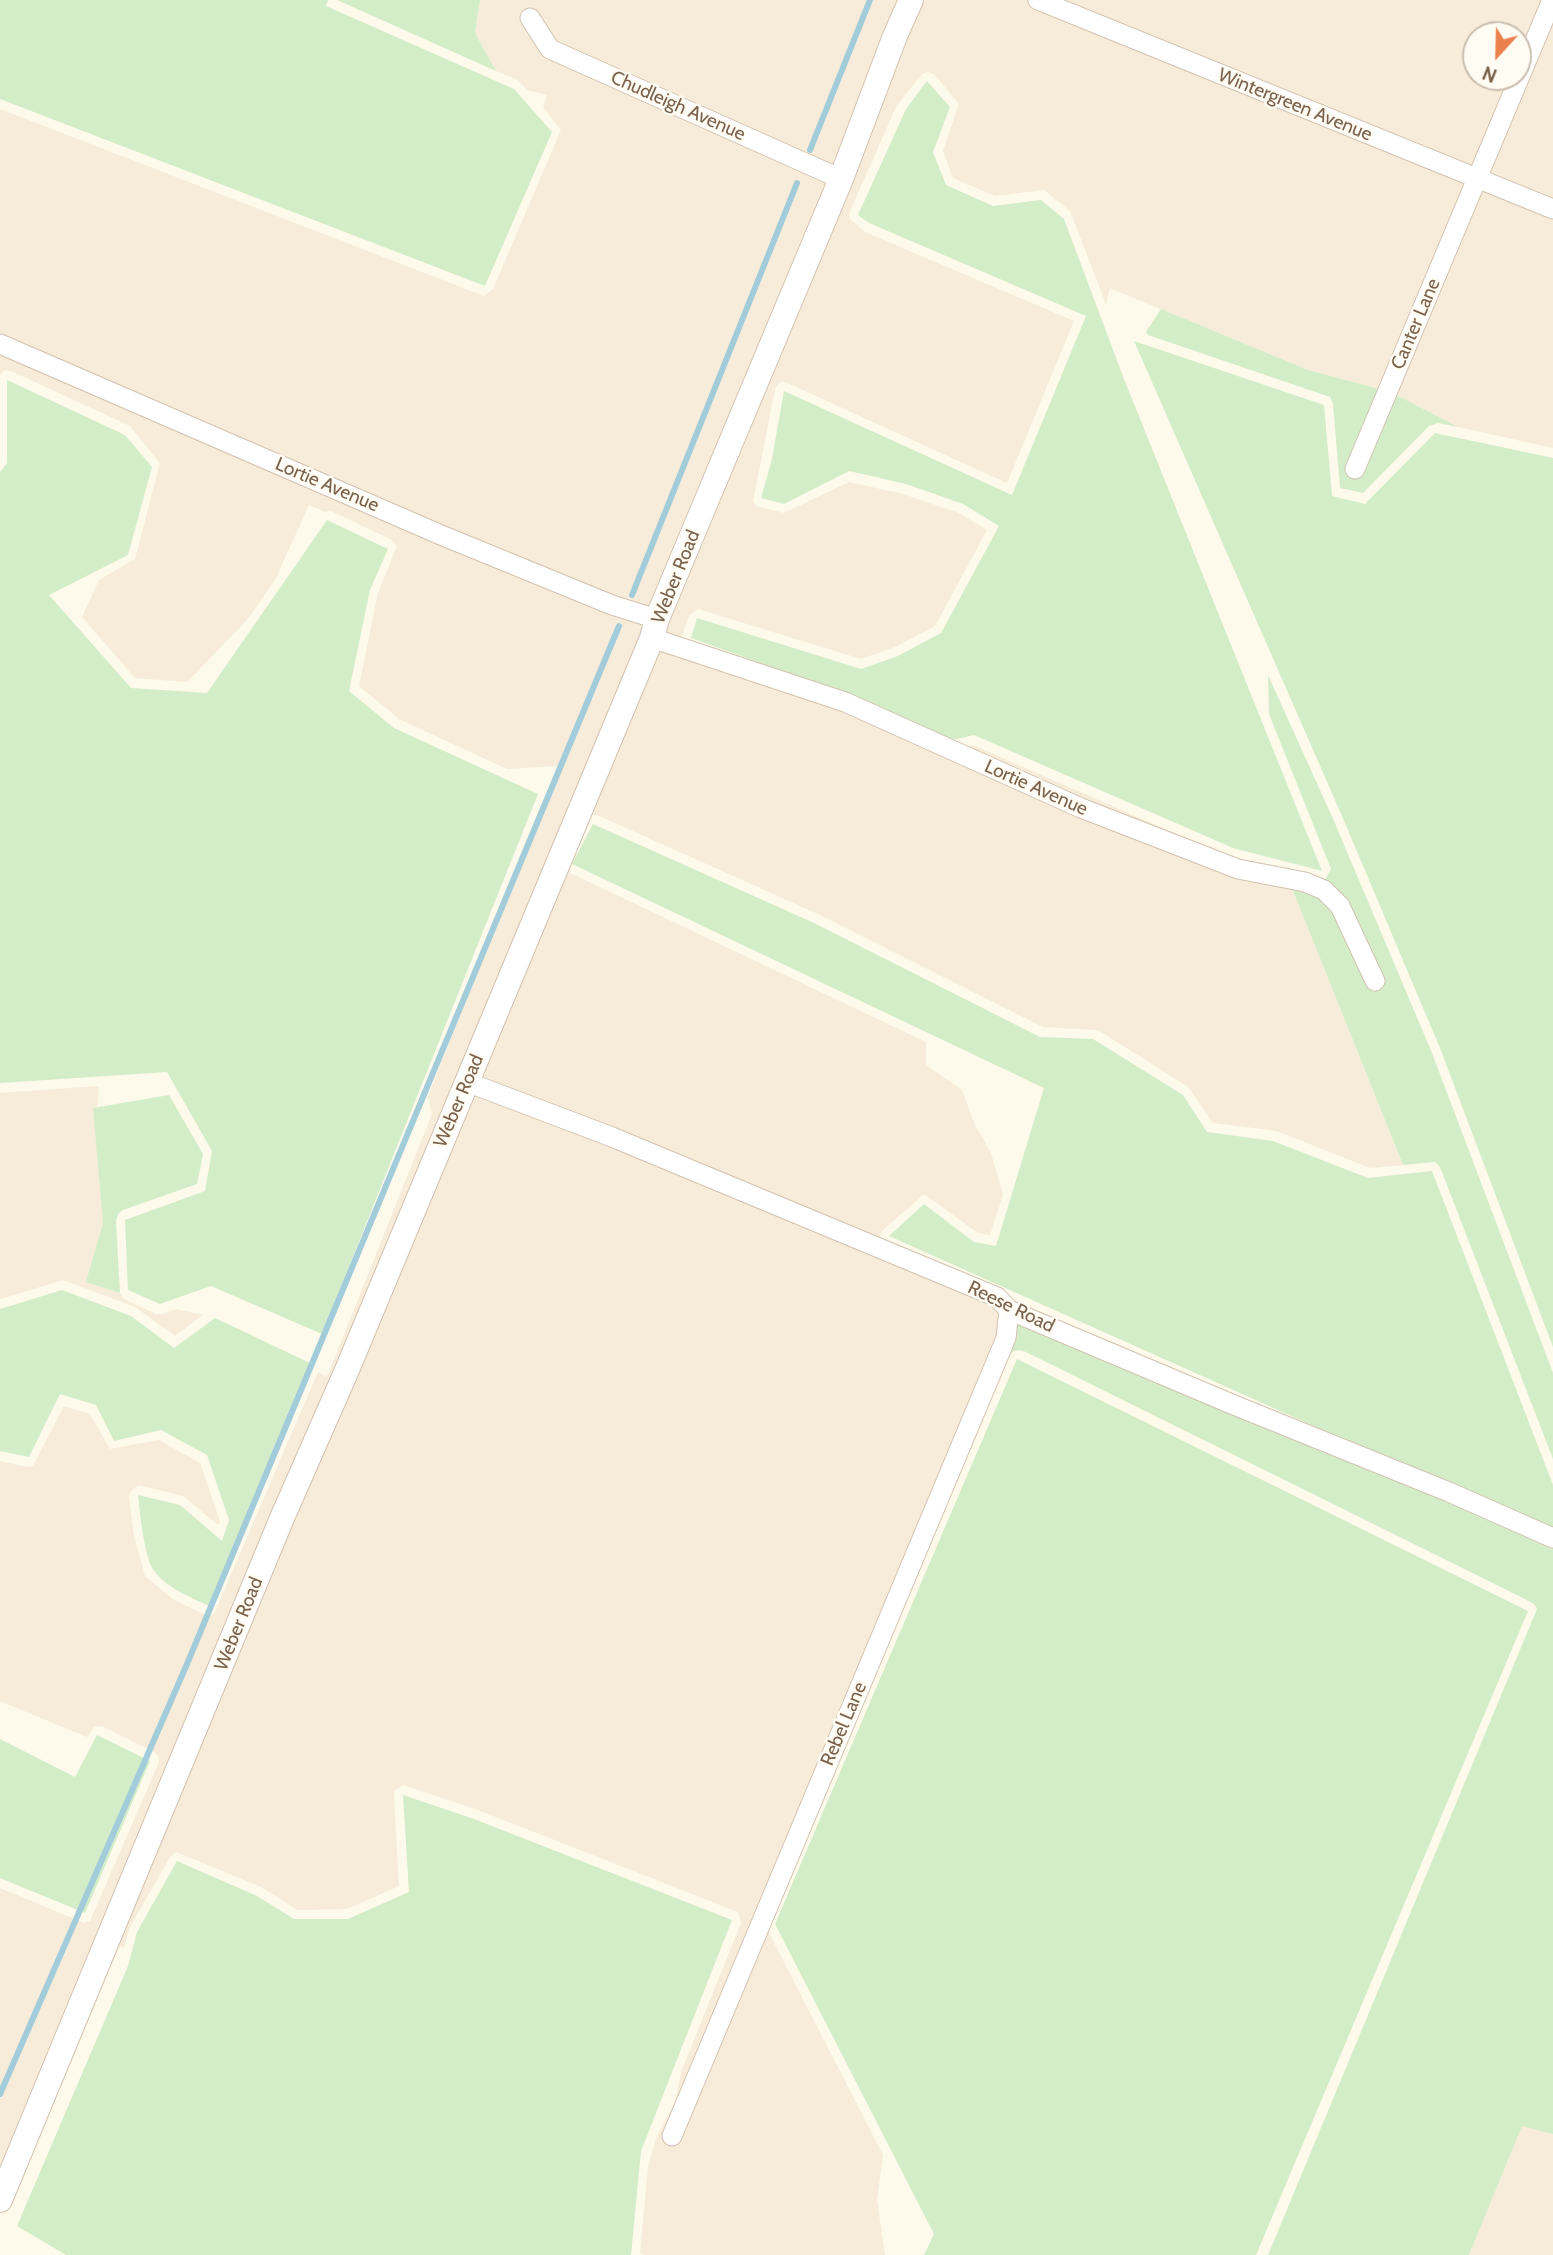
<!DOCTYPE html>
<style>
body{margin:0}
#map{position:relative;width:1553px;height:2255px;overflow:hidden;background:#fdf9eb;font-family:Cabin,sans-serif}
canvas{display:block}
.north{position:absolute;left:1462px;top:21px;width:70px;height:70px;box-sizing:border-box;background:#fffcf3;border:2px solid #cabeb0;border-radius:50%;rotate:202deg;font-size:19px;font-weight:700;line-height:28px;text-align:center;color:#7b624c}
.north::after{content:'';display:block;margin:auto;width:24px;height:32px;background:#eb824d;clip-path:polygon(50% 0,100% 100%,50% 72%,0 100%)}
</style>
<div id="map">
<canvas width="1553" height="2255"></canvas>
<div class="north">N</div>
</div>
<script>
const ctx = document.querySelector('canvas').getContext('2d');
ctx.lineJoin = 'round';
function fill(path, color) {
  ctx.fillStyle = color;
  ctx.fill(path, 'evenodd');
}
function stroke(path, color, width, dash) {
  ctx.strokeStyle = color;
  ctx.lineWidth = width;
  ctx.lineCap = dash ? 'butt' : 'round';
  ctx.setLineDash(dash || []);
  ctx.stroke(path);
}
function write(font, color, halo, rows, align = 'center') {
  ctx.font = font + ' Cabin,sans-serif';
  ctx.lineWidth = 5;
  ctx.setLineDash([]);
  ctx.textBaseline = 'middle';
  ctx.strokeStyle = halo;
  ctx.fillStyle = color;
  for (const [text, x, y, turn = 0] of rows) {
    ctx.save();
    ctx.translate(x, y);
    ctx.rotate((+turn || 0) * Math.PI / 180);
    ctx.textAlign = isNaN(turn) ? turn : align;
    if (halo) ctx.strokeText(text, 0, 0);
    ctx.fillText(text, 0, 0);
    ctx.restore();
  }
}
const residential = new Path2D(`
 M480 0H900L831 175 642 635 0 2173V1888L84 1923 90 1921 159 1762 158 1756 154 1752 102 1726 94 1727 87 1737 0 1701V1461L27 1467 33 1466 64 1406 90 1414 110 1449 159 1440 200 1463 220 1521 218 1525 183 1496 138 1485 131 1491 129 1497 134 1536 145 1576 174 1600 208 1616 214 1614 318 1372 327 1377 432 1114 428 1097 558 766 507 769 399 719 359 686 378 593 397 546 392 540 331 511 325 512 309 505 275 580 247 620 187 682 135 678 82 617 99 580 135 559 160 463 130 426 11 371 5 370 0 375V109L484 296 493 289 561 130 543 107 547 95 527 90 518 80 496 71 475 33Z
 M923 0H1547L1553 16V448L1458 427 1391 392 1308 370 1110 288 1106 304 1070 211 1044 190 995 196 953 178 943 151 959 104 934 74 928 72 923 73 897 105 850 211V219L865 232 1074 321 1007 483 783 381 778 384 775 389 753 501 756 506 784 513 849 482 903 494 959 513 987 530 935 626 895 647 861 659 698 609 689 616 682 635V641L955 750 973 745 1229 857 1285 871 1403 1165 1370 1168 1277 1131 1213 1123 1188 1087 1098 1030 1043 1027 818 914 597 815H589ZM1476 35H1518V77H1476Z
 M566 871 926 1042V1065L962 1090 974 1123 991 1153 1003 1195 990 1235 978 1233 924 1194 882 1231 880 1238 883 1243 998 1295V1336L766 1927 883 2155 877 2200 885 2255H645L640 2253 648 2167 656 2138 676 2100 681 2072 741 1923 738 1912 478 1810 403 1785 395 1790 394 1797 399 1886 347 1909 297 1910 261 1887 176 1852 170 1857 130 1927 124 1947 117 1946 292 1522Z
 M99 1086 97 1107 94 1108 103 1223 87 1282 120 1293 124 1299 156 1314H163L176 1309 203 1315 175 1336 135 1307 63 1280 1 1299 0 1297V1093Z
 M1522 2125 1553 2134V2255H1469Z`);
const green = new Path2D(`
 M0 0H328L326 6 514 89 552 132 485 286 0 99Z
 M337 0H480L475 33 496 71Z
 M927 81 950 107 933 152 946 185 993 206 1041 200 1064 219 1124 379 1322 871 1233 848 974 735 953 740 872 703 691 638 697 618 861 669 898 656 941 633 999 526 963 504 906 484 849 471 784 504 761 498 772 459 784 391 1012 495 1086 316 869 223 858 215 906 109Z
 M1161 309 1308 370 1391 392 1458 427 1438 423 1429 426 1363 493 1340 488 1333 404 1330 397 1148 335 1146 332Z
 M1134 341 1324 405 1332 496 1365 504 1435 433 1553 458V1347L1440 1048 1342 816Z
 M7 380 125 435 152 467 128 555 49 595 131 688 207 693 327 520 388 549 370 590 349 691 394 728 538 794 322 1334 211 1286 160 1304 128 1290 125 1220 205 1191 212 1151 167 1072 0 1083V472L7 463Z
 M1268 675 1334 821 1432 1053 1553 1373V1459L1440 1167 1435 1162 1403 1165 1285 871 1320 880H1325L1331 869 1269 714Z
 M593 824 814 923 1040 1037 1093 1039 1183 1095 1207 1132 1273 1141 1368 1178 1432 1171 1553 1485V1533L889 1236 924 1204 974 1242 996 1246 1044 1088 572 864Z
 M169 1095 203 1154 197 1184 123 1210 118 1214 116 1221 120 1293 86 1282 103 1223 93 1108Z
 M62 1290 131 1316 174 1348 215 1318 312 1364 209 1606C190 1597 167 1588 154 1571 144 1557 140 1512 138 1495L180 1505 222 1541 229 1520 207 1455 161 1430 114 1441 96 1405 60 1394 29 1457 0 1451V1309Z
 M998 1295 1553 1543V2134L1522 2126 1469 2255H1268L1537 1609 1534 1604 1521 1597 1038 1358C1027 1353 1018 1345 1009 1355L998 1336Z
 M1017 1359 1528 1611 1256 2255H924L934 2234 775 1924Z
 M97 1735 150 1761 85 1913 0 1878V1739L75 1777Z
 M403 1795 474 1819 732 1920 641 2151 631 2255H66L17 2226 128 1966 137 1932 177 1861 257 1896 294 1919H348L409 1892Z`);
const stream = new Path2D(`
 M810 150 870 0
 M632 595 797 183
 M0 2094 187 1664 619 626`);
const minor = new Path2D(`
 M1038 0 1553 209
 M530 18 550 49 841 179
 M0 344 441 535 612 605 657 619
 M1355 469 1552 0
 M652 638 845 702 1081 808 1238 869 1305 882 1324 890 1340 906 1375 981
 M467 1082 612 1137 997 1297 1009 1310 1234 1405 1449 1492 1553 1538
 M672 2136 1006 1338 1009 1310`);
const tertiary = new Path2D(`
 M0 2200 282 1518 347 1370 652 638 657 619 841 179 895 36 911 0`);
const streetNames = [
 ["Wintergreen Avenue",1295,105,22],
 ["Chudleigh Avenue",678,106,24],
 ["Canter Lane",1416,324,-67],
 ["Lortie Avenue",327,485,23],
 ["Weber Road",676,577,-68],
 ["Lortie Avenue",1036,788,24],
 ["Weber Road",459,1101,-67],
 ["Reese Road",1011,1307,26],
 ["Weber Road",239,1624,-68],
 ["Rebel Lane",844,1724,-67]
];
fill(residential, '#f6ecd9');
fill(green, '#d3edc8');
stroke(stream, '#a3ccdb', 6);
stroke(minor, '#d2c2af', 21);
stroke(tertiary, '#d2c2af', 26);
stroke(minor, '#fff', 19);
stroke(tertiary, '#fff', 24);
write('19px', '#7b624c', '#fffcf3', streetNames);
</script>
